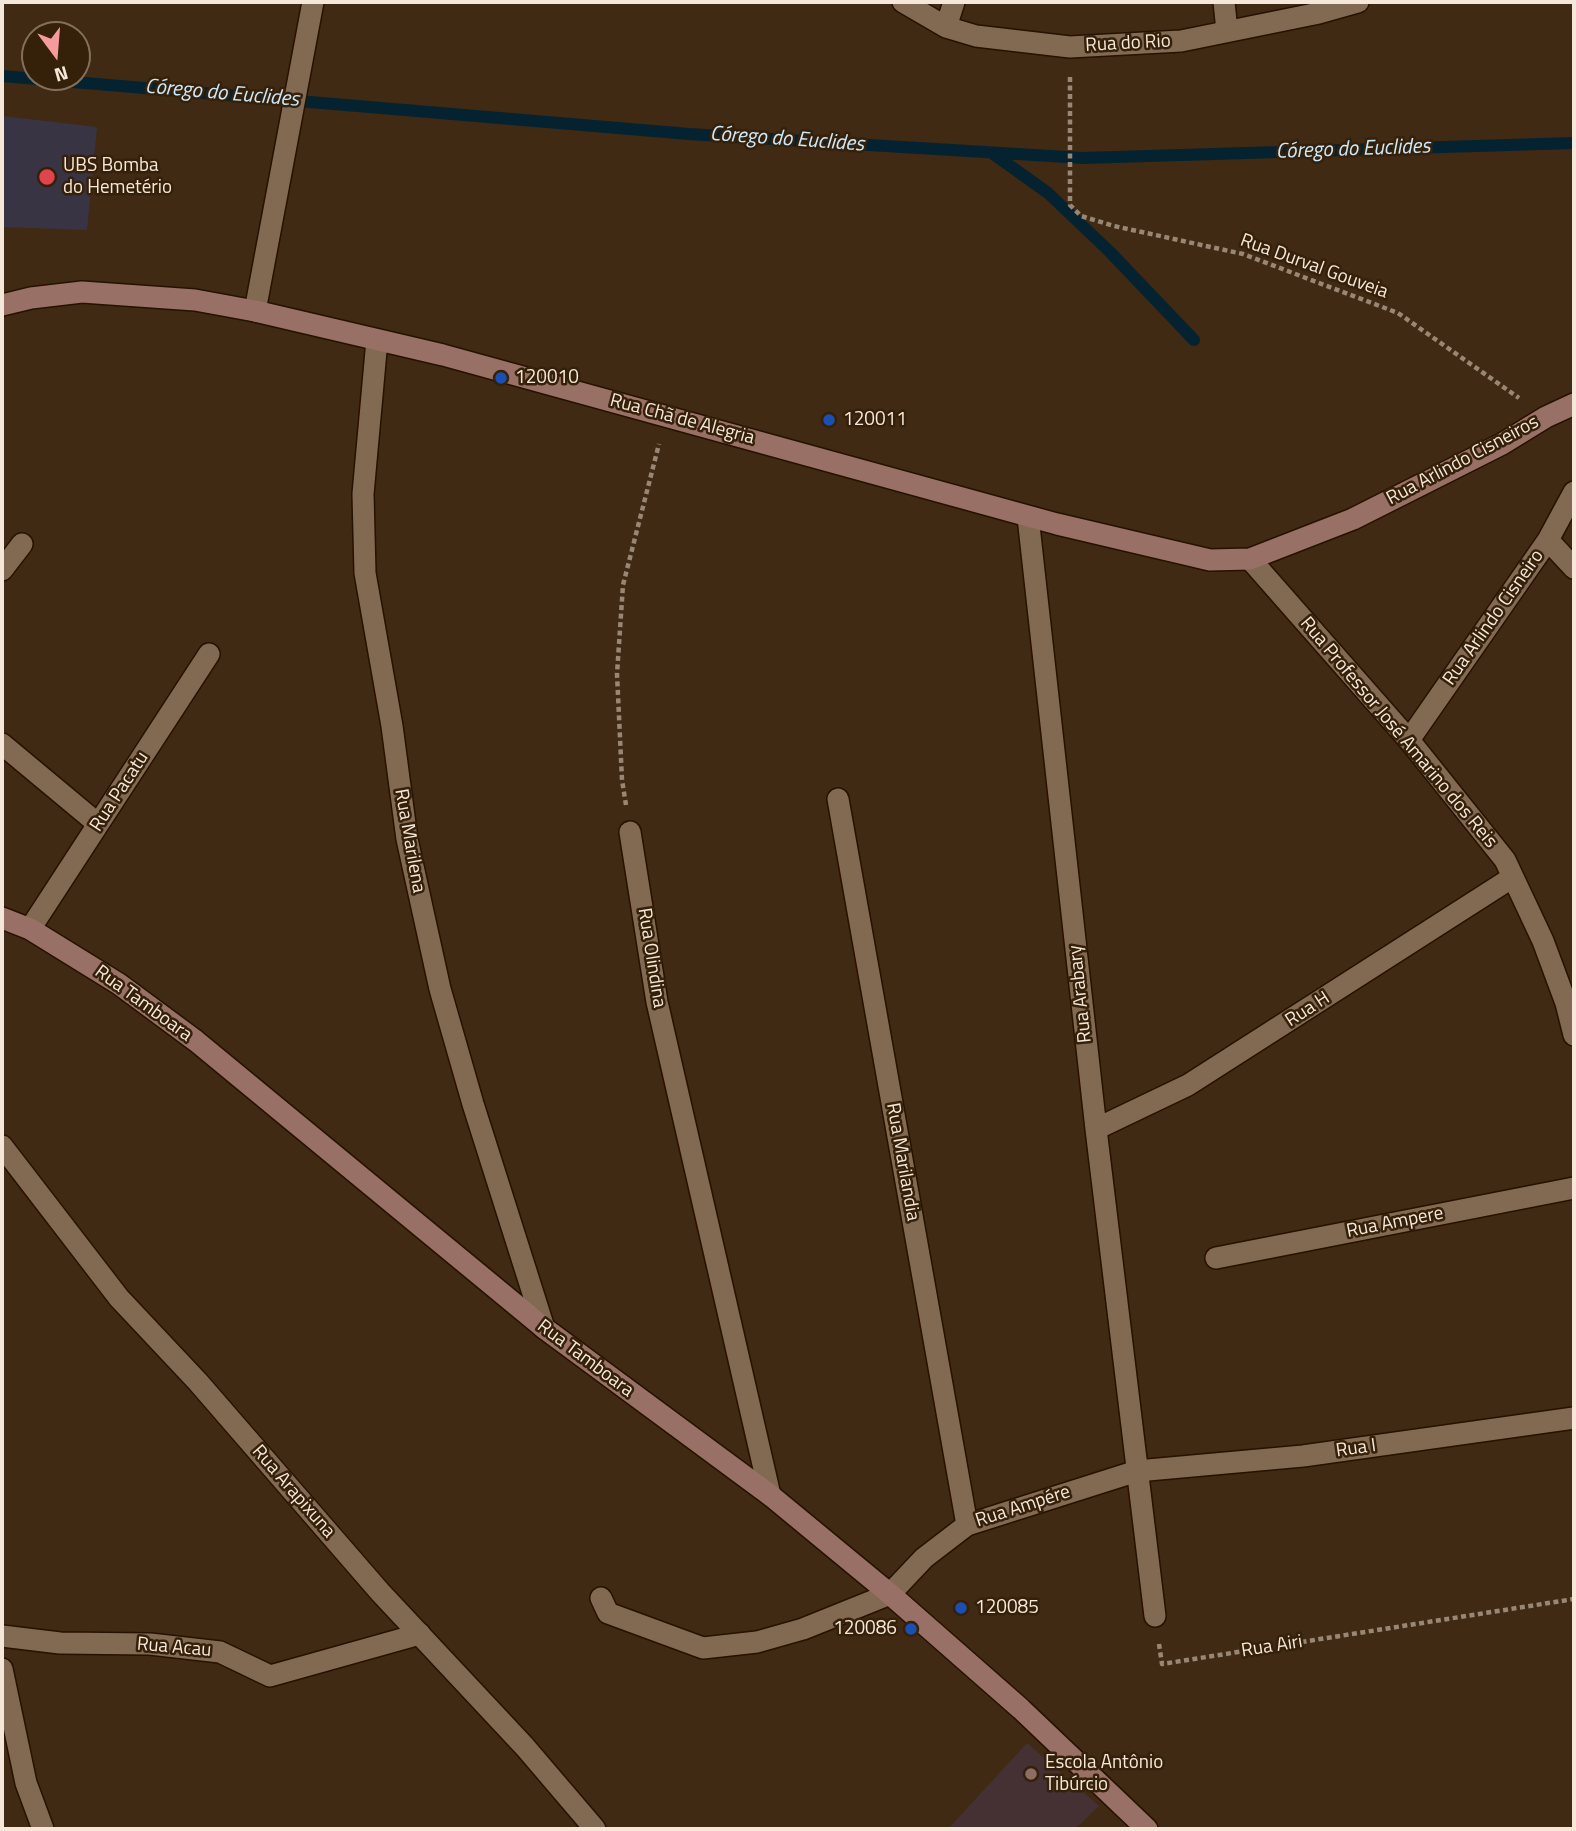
<!DOCTYPE html>
<meta charset="utf-8">
<style>
body{margin:0}
#map{position:relative;width:1576px;height:1831px;overflow:hidden;background:#402a13;font-family:"Titillium Web",sans-serif}
canvas{display:block}
.frame{position:absolute;inset:0;border:4px solid #f5e7d9;pointer-events:none}
.north{position:absolute;left:21px;top:21px;width:70px;height:70px;box-sizing:border-box;background:#352009;border:2px solid #82705c;border-radius:50%;rotate:164deg;font-size:19px;font-weight:700;line-height:28px;text-align:center;color:#f5e7d9}
.north::after{content:'';display:block;margin:auto;width:24px;height:32px;background:#f59b9e;clip-path:polygon(50% 0,100% 100%,50% 72%,0 100%)}
</style>
<div id="map">
<canvas width="1576" height="1831"></canvas>
<div class="frame"></div>
<div class="north">N</div>
</div>
<script>
const ctx = document.querySelector('canvas').getContext('2d');
ctx.lineJoin = 'round';
function fill(path, color) {
  ctx.fillStyle = color;
  ctx.fill(path, 'evenodd');
}
function stroke(path, color, width, dash) {
  ctx.strokeStyle = color;
  ctx.lineWidth = width;
  ctx.lineCap = dash ? 'butt' : 'round';
  ctx.setLineDash(dash || []);
  ctx.stroke(path);
}
function write(font, color, halo, rows, align = 'center') {
  ctx.font = font + ' "Titillium Web",sans-serif';
  ctx.lineWidth = 5;
  ctx.setLineDash([]);
  ctx.textBaseline = 'middle';
  ctx.strokeStyle = halo;
  ctx.fillStyle = color;
  for (const [text, x, y, turn = 0] of rows) {
    ctx.save();
    ctx.translate(x, y);
    ctx.rotate((+turn || 0) * Math.PI / 180);
    ctx.textAlign = isNaN(turn) ? turn : align;
    if (halo) ctx.strokeText(text, 0, 0);
    ctx.fillText(text, 0, 0);
    ctx.restore();
  }
}
const education = new Path2D(`
 M1027 1743 1099 1806 1075 1829H948Z`);
const medical = new Path2D(`
 M2 116 97 127 87 230 2 227Z`);
const stream = new Path2D(`
 M2 76 689 134 1083 158 1574 143
 M992 153 1048 193 1110 252 1194 340`);
const path = new Path2D(`
 M1070 77V205L1081 216 1114 226 1243 254 1398 313 1519 398
 M626 805 622 780 617 674 623 585 659 444
 M1159 1644 1162 1664 1574 1599`);
const lane = new Path2D(`
 M1224 2 1227 31
 M377 340 363 494 365 573 392 726 407 839 440 989 473 1104 544 1328
 M630 832 657 1002 770 1495
 M2 1636 60 1643 150 1644 220 1652 270 1676 420 1634`);
const street = new Path2D(`
 M903 2 946 27 976 36 1070 47 1181 41 1319 13 1358 2
 M946 27 954 2
 M255 311 313 2
 M1028 517 1096 1129 1155 1616
 M1548 540 1574 568
 M1250 559 1409 740 1505 860 1543 941 1566 1003 1574 1035
 M2 570 22 544
 M1409 740 1548 540 1574 492
 M2 744 98 824
 M838 799 967 1525
 M30 929 209 654
 M1096 1129 1188 1085 1513 877
 M2 1146 119 1298 198 1382 380 1592 525 1747 595 1829
 M1216 1258 1574 1188
 M601 1598 608 1613 703 1648 757 1642 803 1629 890 1594 924 1558 967 1525 1137 1471 1303 1456 1574 1418
 M2 1669 26 1783 43 1829`);
const secondary = new Path2D(`
 M2 305 31 298 82 292 195 300 255 311 443 355 1057 524 1210 560 1250 559 1353 519 1502 444 1546 417 1574 404
 M2 918 30 929 119 984 196 1041 544 1328 770 1495 890 1594 1021 1709 1147 1829`);
const markers = [
 [47,177,9,"#e0444e"],
 [501,378,7,"#1a4fb4"],
 [829,420,7,"#1a4fb4"],
 [961,1608,7,"#1a4fb4"],
 [911,1629,7,"#1a4fb4"],
 [1031,1774,7,"#8d6e63"]
];
const streetNames = [
 ["Rua do Rio",1128,44,-3],
 ["Rua Durval Gouveia",1314,267,20],
 ["Rua Chã de Alegria",682,420,15],
 ["Rua Arlindo Cisneiros",1463,461,-28],
 ["Rua Arlindo Cisneiro",1494,618,-55],
 ["Rua Professor José Amarino dos Reis",1398,733,50],
 ["Rua Pacatu",120,792,-57],
 ["Rua Marilena",409,841,80],
 ["Rua Olindina",651,958,81],
 ["Rua Arabary",1081,994,-96],
 ["Rua Tamboara",143,1004,36],
 ["Rua H",1308,1010,-33],
 ["Rua Marilandia",902,1162,80],
 ["Rua Ampere",1395,1223,-11],
 ["Rua Tamboara",585,1359,37],
 ["Rua I",1356,1449,-8],
 ["Rua Arapixuna",293,1492,49],
 ["Rua Ampére",1023,1507,-18],
 ["Rua Airi",1272,1647,-9],
 ["Rua Acau",174,1648,5]
];
const poiNames = [
 ["UBS Bomba",63,166],
 ["do Hemetério",63,188],
 ["120010",515,378],
 ["120011",843,420],
 ["120085",975,1608],
 ["120086",897,1629,"right"],
 ["Escola Antônio",1045,1763],
 ["Tibúrcio",1045,1785]
];
const waterNames = [
 ["Córego do Euclides",222,94,5],
 ["Córego do Euclides",787,140,4],
 ["Córego do Euclides",1353,150,-2]
];
fill(education, '#453134');
fill(medical, '#393444');
stroke(stream, '#052231', 12);
stroke(lane, '#261200', 24);
stroke(street, '#261200', 24);
stroke(secondary, '#261200', 24);
stroke(path, '#998775', 4.5, [5, 3.5]);
stroke(lane, '#826951', 21);
stroke(street, '#826951', 21);
stroke(secondary, '#987065', 21);
for (const [x, y, r, color] of markers) {
  const dot = new Path2D();
  dot.arc(x, y, r, 0, 2 * Math.PI);
  ctx.fillStyle = color;
  ctx.fill(dot);
  stroke(dot, '#352009', 2.5);
}
write('19px', '#f5e7d9', '#352009', streetNames);
write('19px', '#f5e7d9', '#352009', poiNames, 'left');
write('italic 21px', '#cae9fc', '#352009', waterNames);
</script>
